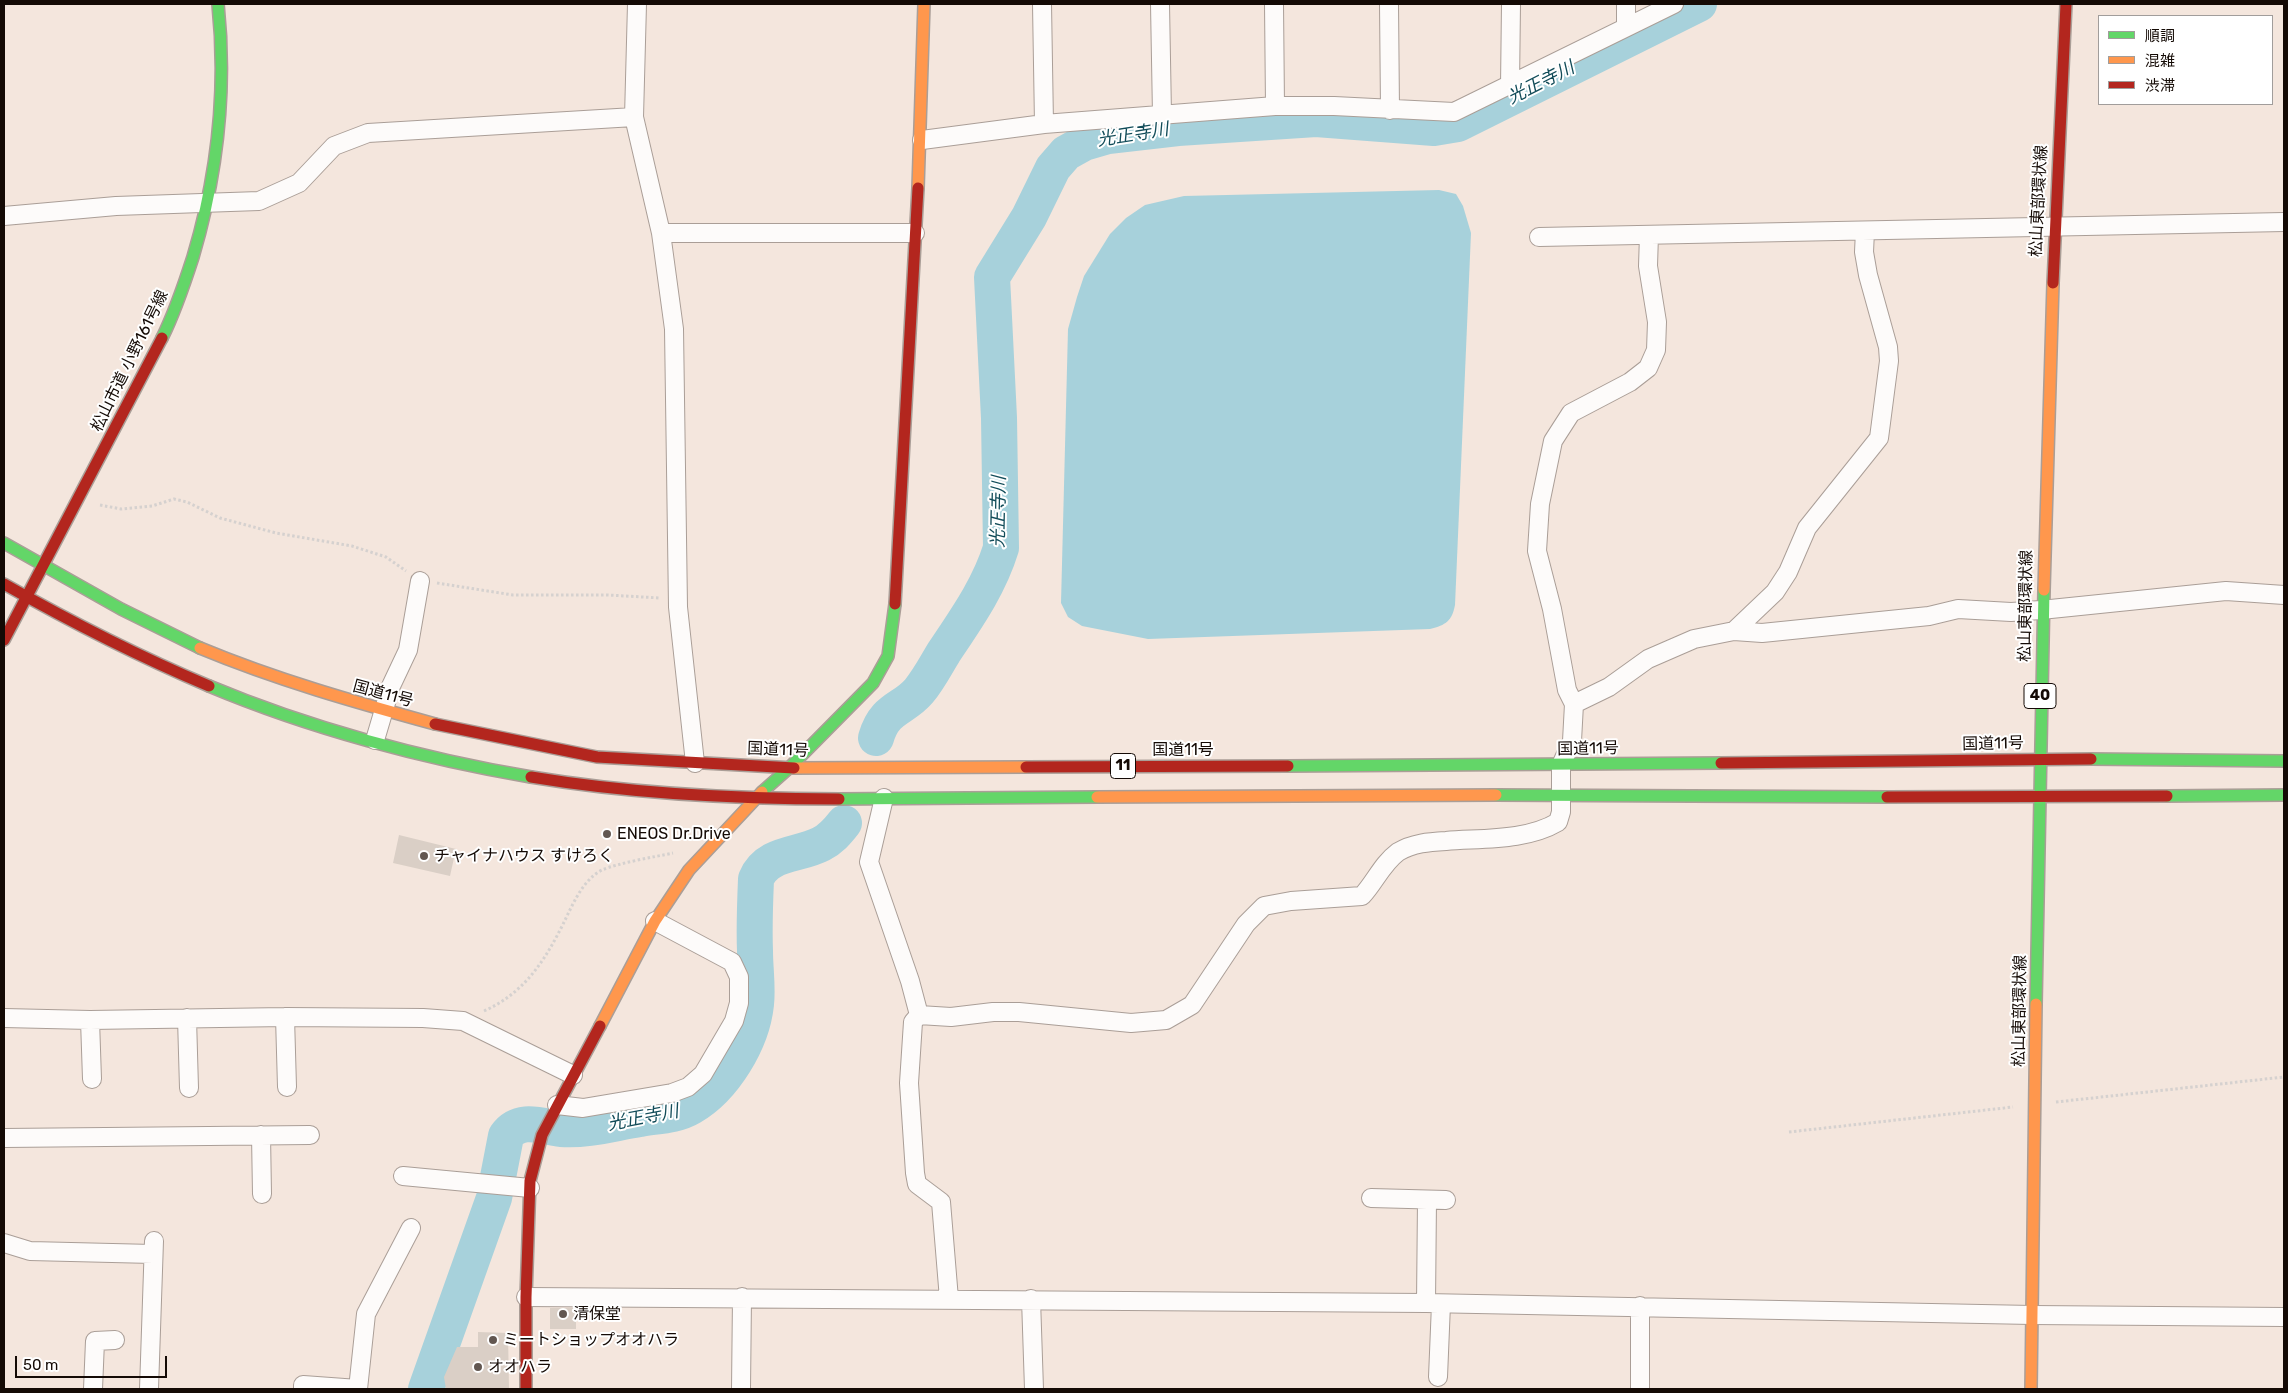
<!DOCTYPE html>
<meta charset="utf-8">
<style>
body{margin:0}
#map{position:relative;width:2288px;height:1393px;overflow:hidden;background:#f4e6dd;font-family:Rubik,"Noto Sans JP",sans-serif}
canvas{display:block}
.frame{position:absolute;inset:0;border:5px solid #140a05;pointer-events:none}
.legend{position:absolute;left:2098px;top:15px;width:175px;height:90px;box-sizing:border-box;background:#fff;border:1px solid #a19d9b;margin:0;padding:6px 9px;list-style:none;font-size:15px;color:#140a05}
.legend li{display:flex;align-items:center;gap:10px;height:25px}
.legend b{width:25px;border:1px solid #a19d9b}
.scale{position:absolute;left:15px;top:1356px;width:152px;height:22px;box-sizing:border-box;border:2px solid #140a05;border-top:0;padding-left:6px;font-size:15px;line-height:18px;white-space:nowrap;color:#140a05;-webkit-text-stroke:4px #fff;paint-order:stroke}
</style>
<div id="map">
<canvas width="2288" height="1393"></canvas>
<div class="frame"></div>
<ul class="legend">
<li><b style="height:6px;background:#63d668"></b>順調</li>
<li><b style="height:6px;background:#ff974d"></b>混雑</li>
<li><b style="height:6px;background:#b3261e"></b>渋滞</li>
</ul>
<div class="scale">50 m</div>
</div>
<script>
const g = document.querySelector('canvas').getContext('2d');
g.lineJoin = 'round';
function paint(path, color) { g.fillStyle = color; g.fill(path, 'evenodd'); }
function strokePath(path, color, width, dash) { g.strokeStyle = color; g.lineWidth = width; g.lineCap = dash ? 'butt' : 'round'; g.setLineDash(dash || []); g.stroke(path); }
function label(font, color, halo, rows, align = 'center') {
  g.font = font + ' Rubik,"Noto Sans JP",sans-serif'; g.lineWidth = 4; g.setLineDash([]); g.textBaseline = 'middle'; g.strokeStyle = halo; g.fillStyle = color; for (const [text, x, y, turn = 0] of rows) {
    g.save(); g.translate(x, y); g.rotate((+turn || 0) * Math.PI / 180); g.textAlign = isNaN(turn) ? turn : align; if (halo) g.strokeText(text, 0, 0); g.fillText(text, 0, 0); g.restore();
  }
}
const water = new Path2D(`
 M 1439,190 L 1456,194 L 1463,206 L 1471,233 L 1455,605 C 1452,621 1446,625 1430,629 L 1148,639 L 1082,626 L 1068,617 L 1061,603 L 1068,329 L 1077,297 L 1084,276 L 1110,234 L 1126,218 L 1145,205 L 1184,196 Z`);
const river = new Path2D(`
 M 876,738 C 885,707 903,710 919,691 C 929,679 936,665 944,652 C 966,619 989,587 1001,548 L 999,418 L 992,277 L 1029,217 L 1053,168 L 1066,153 L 1084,143 L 1108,136 L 1178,128 L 1316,119 L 1434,128 L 1458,124 L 1699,4
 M 426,1389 L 494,1198 L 506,1136 C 519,1117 541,1126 561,1129 C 588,1131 614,1123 640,1119 C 656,1116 676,1116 691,1107 C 724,1088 752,1042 756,1004 C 758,987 755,969 755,951 C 754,927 755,903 756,879 C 767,852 798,856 821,844 C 831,839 837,832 844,823`);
const building = new Path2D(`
 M 399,835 L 456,849 L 450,876 L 393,863 Z
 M 550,1308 L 576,1308 L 576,1329 L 550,1329 Z
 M 478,1332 L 508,1333 L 509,1389 L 446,1389 L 444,1377 L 457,1347 L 478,1347 Z`);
const path = new Path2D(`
 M 100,505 L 121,509 L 152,506 L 174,499 L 187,502 L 220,518 L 276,533 L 352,546 L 386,557 L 406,571
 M 437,583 L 513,595 L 608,595 L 660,598
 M 484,1011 C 520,995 541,967 559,932 C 570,912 580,881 602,870 C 618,863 654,857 673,853
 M 2056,1102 L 2284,1077
 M 1789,1132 L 2013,1107`);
const street = new Path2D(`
 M 637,4 L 634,117 L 661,233 L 674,329 L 678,607 L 695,763
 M 1042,4 L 1044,124
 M 1160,4 L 1162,115
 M 1274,4 L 1275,106
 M 1389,4 L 1390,110
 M 1626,4 L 1626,25
 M 1510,86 L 1511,4
 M 922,140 L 1044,124 L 1275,106 L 1334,106 L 1454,112 L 1674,4
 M 4,216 L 116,206 L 259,201 L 299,183 L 334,146 L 368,133 L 634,117
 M 661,233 L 915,233
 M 1539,237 L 2284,222
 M 1734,631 L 1775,592 L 1788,572 L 1807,528 L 1879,438 L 1889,361 L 1888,347 L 1868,275 L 1864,252 L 1865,231
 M 1574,704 L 1609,687 L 1648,659 L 1694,639 L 1734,631 L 1762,633 L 1929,616 L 1958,609 L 2011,612 L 2041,610 L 2226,591 L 2284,595
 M 375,740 L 391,686 L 408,650 L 420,581
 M 884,798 L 869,862 L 910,981 L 919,1015
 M 285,1017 L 287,1087
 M 4,1018 L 90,1020 L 285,1017 L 423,1018 L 463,1021 L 573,1075
 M 187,1018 L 189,1088
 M 90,1020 L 92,1079
 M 557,1105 L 583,1108 L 672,1093 L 688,1087 L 703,1074 L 734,1021 L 739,1003 L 739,977 L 732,962 L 655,921
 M 261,1135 L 262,1194
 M 4,1138 L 310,1135
 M 403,1176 L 530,1188
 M 1371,1198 L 1446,1200
 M 4,1243 L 30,1251 L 153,1254
 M 526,1297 L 1426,1303 L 2032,1315 L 2284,1317
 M 949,1299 L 941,1202 L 917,1184 L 915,1173 L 909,1083 L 913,1022 L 919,1015 L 951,1017 L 993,1012 L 1019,1012 L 1131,1023 L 1166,1020 L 1192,1005 L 1246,924 L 1264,906 L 1291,901 L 1362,896 C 1375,882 1382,864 1398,852 C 1413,843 1429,842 1446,841 C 1482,838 1526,841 1558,822 L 1561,812 L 1561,765 L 1572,741 L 1574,704 L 1567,690 L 1552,609 L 1537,551 L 1540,504 L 1553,441 L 1571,413 L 1630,382 L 1648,368 L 1656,350 L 1657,322 L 1648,266 L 1649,235
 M 1031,1299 L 1034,1389
 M 1426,1303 L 1427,1200
 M 1640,1306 L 1640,1389
 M 1438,1377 L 1441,1304
 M 93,1389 L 95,1341 L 115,1340
 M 149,1389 L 154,1241
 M 303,1389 L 303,1385 L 358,1389 L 366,1314 L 411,1228
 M 741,1389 L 742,1297`);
const fast = new Path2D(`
 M 162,338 C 175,312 184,285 193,257 C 218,173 227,90 218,4
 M 4,543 L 121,609 L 200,648
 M 209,686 C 309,728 424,759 531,777
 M 2091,759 L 2284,761
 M 1288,766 L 1721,763
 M 762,792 L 789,768 L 873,683 L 888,656 L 895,604
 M 1496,795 L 1887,797
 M 2167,796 L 2284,795
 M 839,799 L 1097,797
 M 2036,1004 L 2044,590`);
const slow = new Path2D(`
 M 918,188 L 924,4
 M 2044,590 L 2053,283
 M 200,648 C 277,680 355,702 435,724
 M 794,768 L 1026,767
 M 1097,797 L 1496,795
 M 600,1026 L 655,921 L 689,870 L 762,792
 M 2031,1389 L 2036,1004`);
const jam = new Path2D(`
 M 2053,283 L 2066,4
 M 4,584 C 71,622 138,656 209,686
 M 895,604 L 918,188
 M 4,640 L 162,338
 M 435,724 L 597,757 L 794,768
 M 1721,763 L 2091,759
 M 1026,767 L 1288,766
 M 531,777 C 633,794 735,799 839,799
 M 1887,797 L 2167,796
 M 526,1389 L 526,1297 L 530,1181 L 542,1135 L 600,1026`);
const markers = [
 [607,834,5,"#625751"],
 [424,856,5,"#625751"],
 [563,1314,5,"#625751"],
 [493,1340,5,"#625751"],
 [478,1367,5,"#625751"]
];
const shields = [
 [2040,696,32],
 [1123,766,25]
];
const shieldNames = [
 ["40",2040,696],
 ["11",1123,766]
];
const streetNames = [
 ["松山東部環状線",2039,201,-87],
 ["松山市道 小野161号線",130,361,-64],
 ["松山東部環状線",2026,606,-89],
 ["国道11号",383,694,15],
 ["国道11号",1993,744,-1],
 ["国道11号",1588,749,-1],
 ["国道11号",778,750,2],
 ["国道11号",1183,750],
 ["松山東部環状線",2020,1011,-89]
];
const poiNames = [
 ["ENEOS Dr.Drive",617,834],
 ["チャイナハウス すけろく",434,856],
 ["清保堂",573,1314],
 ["ミートショップオオハラ",503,1340],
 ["オオハラ",488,1367]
];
const waterNames = [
 ["光正寺川",1541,83,-27],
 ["光正寺川",1133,135,-9],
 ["光正寺川",999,512,-89],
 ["光正寺川",643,1118,-11]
];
paint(water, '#a7d1db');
strokePath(river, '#a7d1db', 36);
paint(building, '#dacfc6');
strokePath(street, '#aa9e97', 20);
strokePath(fast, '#aa9e97', 14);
strokePath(slow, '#aa9e97', 14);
strokePath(jam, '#aa9e97', 14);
strokePath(path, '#d5d1cf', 3, [2.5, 2.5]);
strokePath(street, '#fdfbfa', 18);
strokePath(fast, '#63d668', 11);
strokePath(slow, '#ff974d', 11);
strokePath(jam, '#b3261e', 11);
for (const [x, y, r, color] of markers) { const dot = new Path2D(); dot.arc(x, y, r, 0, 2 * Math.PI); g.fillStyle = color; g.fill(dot); strokePath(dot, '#fff', 2); }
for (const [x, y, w] of shields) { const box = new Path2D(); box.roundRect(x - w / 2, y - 12.5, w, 25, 4); g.fillStyle = '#fff'; g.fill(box); strokePath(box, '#140a05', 1); }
label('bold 15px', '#140a05', null, shieldNames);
label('16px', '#140a05', '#fff', streetNames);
label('16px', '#140a05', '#fff', poiNames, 'left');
label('italic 18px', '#124c59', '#fff', waterNames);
</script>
